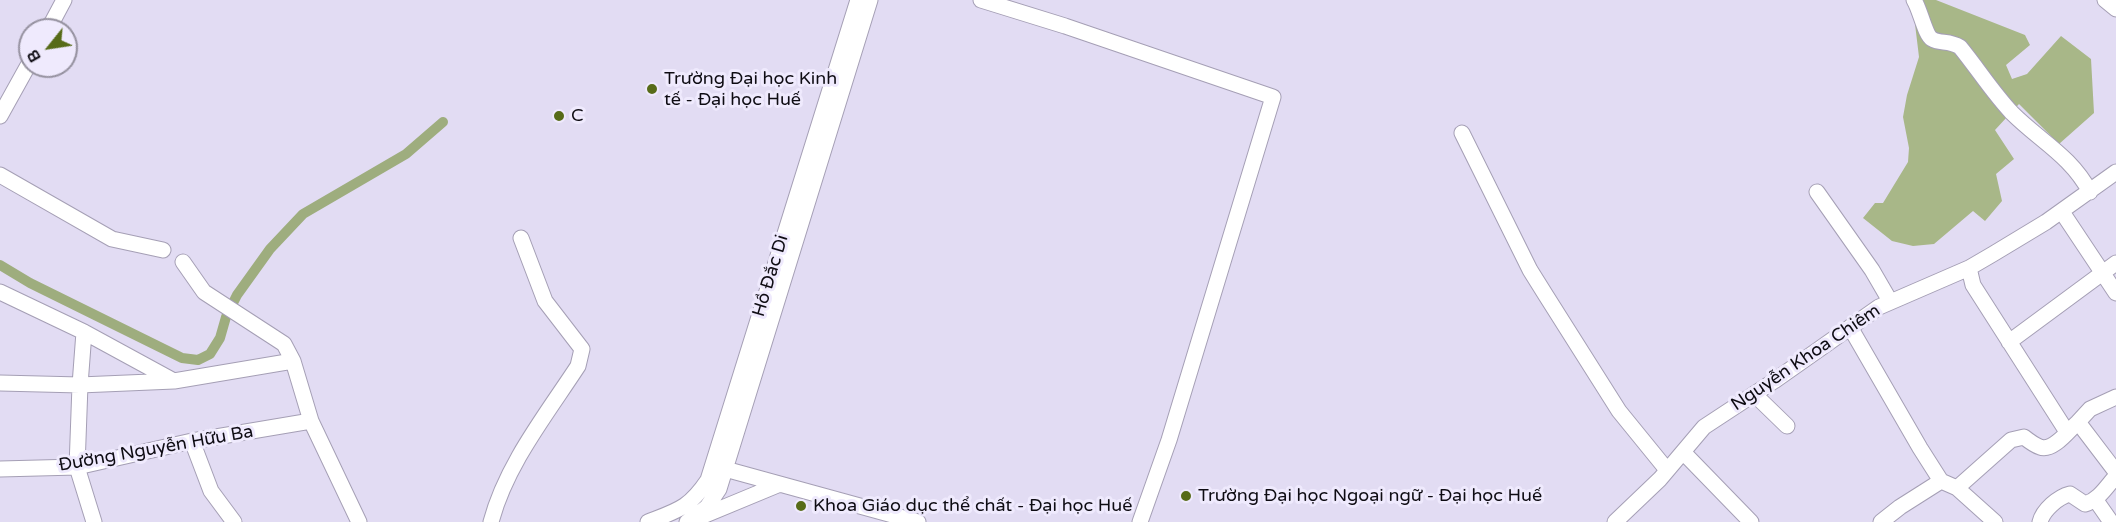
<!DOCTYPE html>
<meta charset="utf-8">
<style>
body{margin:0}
#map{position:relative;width:2116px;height:522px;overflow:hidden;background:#e2dcf3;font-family:"Varela Round",sans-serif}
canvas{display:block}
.north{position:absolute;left:18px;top:18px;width:60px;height:60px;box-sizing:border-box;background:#efeafd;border:2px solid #95919f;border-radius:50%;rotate:240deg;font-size:16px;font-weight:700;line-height:24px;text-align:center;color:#0e0c13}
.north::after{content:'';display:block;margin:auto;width:21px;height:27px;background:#576b18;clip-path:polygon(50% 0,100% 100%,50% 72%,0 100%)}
</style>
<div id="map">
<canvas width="2116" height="522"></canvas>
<div class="north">B</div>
</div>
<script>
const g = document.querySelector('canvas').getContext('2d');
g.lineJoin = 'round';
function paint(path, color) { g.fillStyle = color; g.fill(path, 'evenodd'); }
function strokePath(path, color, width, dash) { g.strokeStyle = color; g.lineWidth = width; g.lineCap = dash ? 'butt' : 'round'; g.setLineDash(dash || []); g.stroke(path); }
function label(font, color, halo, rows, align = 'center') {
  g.font = font + ' "Varela Round",sans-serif'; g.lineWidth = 6; g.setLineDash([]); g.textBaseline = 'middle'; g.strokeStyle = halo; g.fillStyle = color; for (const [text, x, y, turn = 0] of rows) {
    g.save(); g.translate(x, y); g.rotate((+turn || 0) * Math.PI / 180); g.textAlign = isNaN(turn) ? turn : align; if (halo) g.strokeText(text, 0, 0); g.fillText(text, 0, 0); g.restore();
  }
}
const forest = new Path2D(`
 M 1921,0 L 1936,0 L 2025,35 L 2030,45 L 2006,65 L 2012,79 L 2027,74 L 2061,36 L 2091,59 L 2094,113 L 2059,144 L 2019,104 L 1995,130 L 2014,159 L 1996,174 L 2002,201 L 1985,221 L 1973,211 L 1934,244 L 1913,246 L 1892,241 L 1863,218 L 1875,203 L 1883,203 L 1908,162 L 1909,148 L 1903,117 L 1907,95 L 1919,57 L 1915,24 Z`);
const canal = new Path2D(`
 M 0,265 L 30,283 L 182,358 L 198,360 L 210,354 L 220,338 L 226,317 L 237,295 L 270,249 L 303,214 L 406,154 L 443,122`);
const minor = new Path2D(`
 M 981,0 L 1065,26 L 1273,97 L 1169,440 L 1140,522
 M 1914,0 C 1920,9 1925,35 1932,39 C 1940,44 1949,40 1960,47 C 1978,69 1993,93 2012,113 C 2040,141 2071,156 2090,192
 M 2105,0 L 2116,9
 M 48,30 L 64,0
 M 0,116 L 30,62
 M 1462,133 L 1530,270 L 1545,294 L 1619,411 L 1667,470
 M 0,175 L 112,239 L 163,250
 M 1817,192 L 1872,270 L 1890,301
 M 2062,212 L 2116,293
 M 183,262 L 204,292 L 284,344 L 293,361 L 311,421 L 359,522
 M 1969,268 L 1973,285 L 2067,432
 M 0,292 L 84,332 L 174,381
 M 1850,327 L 1920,448 L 1941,481 L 1957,488 L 1995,522
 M 84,332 L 80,385 L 77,467 L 94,522
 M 2009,342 L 2116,263
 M 0,383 L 80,385 L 174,381 L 293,361
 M 1754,394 L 1787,426
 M 2078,422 L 2090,409 L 2116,397
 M 192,441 L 211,491 L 234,522
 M 1683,452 L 1751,522
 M 0,469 L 77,467 L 192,441 L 311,421
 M 725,469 L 918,522
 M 1957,488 L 2011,440 L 2024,437 C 2029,441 2034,445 2040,447 C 2053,452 2069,430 2078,422 L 2116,472
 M 2095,499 L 2111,522
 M 698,518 L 780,484
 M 491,522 C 506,465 546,415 578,366 L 582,349 L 545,301 L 521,238
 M 648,522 C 679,510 689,508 708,480 L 858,0
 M 687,522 L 707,507 L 719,489 L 870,0
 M 1615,522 L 1660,479 L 1704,427 L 1774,381 L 1879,307 L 1969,268 L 1993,254 L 2046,222 L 2116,172
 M 1881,522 L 1900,507 L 1941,481
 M 2040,522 C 2043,510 2058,497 2070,494 L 2085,504 C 2099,500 2107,486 2116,476`);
const markers = [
 [652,89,6,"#576b18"],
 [559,116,6,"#576b18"],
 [1186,496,6,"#576b18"],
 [801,506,6,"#576b18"]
];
const poiNames = [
 ["Trường Đại học Kinh",664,79],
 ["tế - Đại học Huế",664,100],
 ["C",571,116],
 ["Trường Đại học Ngoại ngữ - Đại học Huế",1198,496],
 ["Khoa Giáo dục thể chất - Đại học Huế",813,506]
];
const streetNames = [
 ["Hồ Đắc Di",771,276,-73],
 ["Nguyễn Khoa Chiêm",1806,358,-34],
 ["Đường Nguyễn Hữu Ba",156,449,-10]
];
paint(forest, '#a8b788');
strokePath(canal, '#9ead7e', 10);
strokePath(minor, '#a59fb5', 17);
strokePath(minor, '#fff', 15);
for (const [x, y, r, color] of markers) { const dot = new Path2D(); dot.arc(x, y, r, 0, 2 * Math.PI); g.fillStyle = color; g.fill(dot); strokePath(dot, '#efeafd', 2); }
label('18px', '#0e0c13', '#efeafd', poiNames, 'left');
label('18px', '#0e0c13', '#efeafd', streetNames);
</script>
